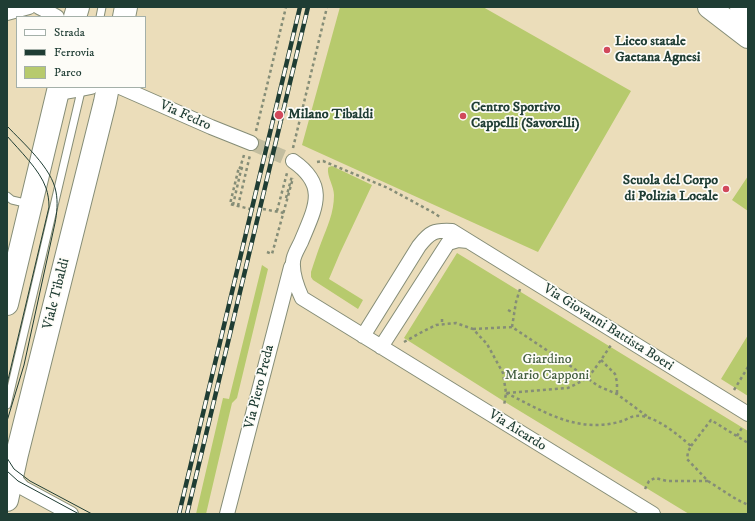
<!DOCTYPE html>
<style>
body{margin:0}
#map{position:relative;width:755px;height:521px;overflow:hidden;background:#ebddba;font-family:"IM FELL DW Pica",serif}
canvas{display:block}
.frame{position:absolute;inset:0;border:8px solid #1f3d34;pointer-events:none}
.legend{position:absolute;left:16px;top:16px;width:130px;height:72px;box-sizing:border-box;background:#fdfcf7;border:1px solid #a4b0a9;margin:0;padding:5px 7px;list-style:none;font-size:12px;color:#1f3d34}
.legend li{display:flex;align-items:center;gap:8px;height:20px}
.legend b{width:20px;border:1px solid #a4b0a9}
</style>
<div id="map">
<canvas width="755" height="521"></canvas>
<div class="frame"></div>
<ul class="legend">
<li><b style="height:5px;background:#fff"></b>Strada</li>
<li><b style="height:5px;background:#1f3d34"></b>Ferrovia</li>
<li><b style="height:11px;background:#b7ca6d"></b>Parco</li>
</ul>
</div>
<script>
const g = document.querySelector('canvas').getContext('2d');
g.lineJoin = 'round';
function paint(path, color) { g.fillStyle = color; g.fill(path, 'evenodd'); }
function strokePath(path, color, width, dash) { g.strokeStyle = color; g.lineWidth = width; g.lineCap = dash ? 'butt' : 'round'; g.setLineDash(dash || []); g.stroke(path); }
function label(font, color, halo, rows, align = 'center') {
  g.font = font + ' "IM FELL DW Pica",serif'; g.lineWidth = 3.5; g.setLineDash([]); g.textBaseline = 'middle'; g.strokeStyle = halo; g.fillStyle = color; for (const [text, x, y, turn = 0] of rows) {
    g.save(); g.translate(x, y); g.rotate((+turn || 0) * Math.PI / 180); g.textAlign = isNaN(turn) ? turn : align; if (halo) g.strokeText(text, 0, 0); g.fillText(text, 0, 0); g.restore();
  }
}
const green = new Path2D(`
 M 340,7 L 483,7 L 631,91 L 538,252 L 302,145 Z
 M 332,166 L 372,185 L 340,253 L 329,279 L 363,300 L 358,309 L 313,280 L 311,277 L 311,272 C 314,263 317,253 321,243 C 327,227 334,213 334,195 C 334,186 327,177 328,168 L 329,167 Z
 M 748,176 L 748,211 L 732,200 Z
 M 457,253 L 748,431 L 748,514 L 689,514 L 505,402 L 404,338 Z
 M 262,265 L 268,269 L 237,398 L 232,403 L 206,514 L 196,514 L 223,398 L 229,399 Z
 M 748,335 L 748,396 L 721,379 Z`);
const minorTunnel = new Path2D(`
 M 251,143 L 293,161`);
const path = new Path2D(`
 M 256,131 L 286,7
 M 293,148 L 327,7
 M 244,155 L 240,168 L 239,167 L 230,204 L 250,209
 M 317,162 L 323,161 L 388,188 L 434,213 L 440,217
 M 286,198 L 292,176
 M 233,205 L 241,170 L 242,168 L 241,168
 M 238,206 L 250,155
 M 263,209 L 284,213
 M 277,211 L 287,173
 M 267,252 L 272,254 L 293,178
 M 508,310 L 514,313
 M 442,319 L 442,324
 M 512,327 L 516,302 L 520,289
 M 473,329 L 512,327 L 572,367 L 598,386 L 617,394 L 648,417
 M 404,342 L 420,333 L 436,325 L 456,323 L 473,329 L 487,344 L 503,373 L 506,393 L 504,406
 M 601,360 L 615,374 L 617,382 L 617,394
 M 734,390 L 748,367
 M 506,393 C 531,405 555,420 582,424 C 595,426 610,425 622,421 C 626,420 631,416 636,416 C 654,414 678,435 691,446 L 688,452 L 687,459 L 708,481 L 736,499 L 748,505
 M 507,393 L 568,388 L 588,378 L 601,360 L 611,345
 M 737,436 L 743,426
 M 691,446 L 711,420 L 748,443
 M 645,489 L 649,481 L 655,478 L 667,481 L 708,481`);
const service = new Path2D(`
 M 100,17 L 102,7
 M 7,196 L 12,200 L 29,204
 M 7,405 L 82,87`);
const minor = new Path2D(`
 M 39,7 L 43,9 L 57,17
 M 7,13 L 29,7
 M 120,87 L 211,127 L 251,143
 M 58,93 L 81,89 L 91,87
 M 293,161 C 329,186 315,208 301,242 C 298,248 293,256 293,262 C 292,275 297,287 302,298 L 653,514
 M 363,336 L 419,246 C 430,232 434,230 452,231 L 748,414
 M 381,347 L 448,243 L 458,240 L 468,241
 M 8,474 L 12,476 L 23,488 L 71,514
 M 227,514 L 291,267`);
const primary = new Path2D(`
 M 709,7 L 748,37
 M 741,7 L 748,13
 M 75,17 L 78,7
 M 124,17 L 126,7
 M 7,304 L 59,87
 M 7,500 L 17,454 L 105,102 L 108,87`);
const tram = new Path2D(`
 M 7,126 C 23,143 52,168 56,192 C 58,202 57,213 55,223 L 24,365 L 7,421
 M 7,136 C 19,150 40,170 46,188 C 48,194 49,200 49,207 L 7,384
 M 7,458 L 14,469 L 30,481 L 92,514
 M 7,471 L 18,481 L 79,514`);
const rail = new Path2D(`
 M 179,514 L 300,7
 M 187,514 L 308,7`);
const markers = [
 [607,50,4,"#d1495b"],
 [279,115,5,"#d1495b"],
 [463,116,4,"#d1495b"],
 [726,189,4,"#d1495b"]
];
const poiNames = [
 ["Liceo statale",615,42],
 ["Gaetana Agnesi",615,58],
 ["Centro Sportivo",471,108],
 ["Cappelli (Savorelli)",471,124],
 ["Milano Tibaldi",288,115],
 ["Scuola del Corpo",718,181,"right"],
 ["di Polizia Locale",718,197,"right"]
];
const streetNames = [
 ["Via Fedro",185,116,24],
 ["Viale Tibaldi",57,294,-76],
 ["Via Giovanni Battista Boeri",608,328,32],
 ["Via Piero Preda",260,387,-76],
 ["Via Aicardo",517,431,32]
];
const parkNames = [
 ["Giardino",547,360],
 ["Mario Capponi",547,376]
];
paint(green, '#b7ca6d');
strokePath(minorTunnel, '#c2bd9f', 14, [14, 7]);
strokePath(service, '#858d77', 9);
strokePath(minor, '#858d77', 16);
strokePath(primary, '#858d77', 24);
strokePath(path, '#858d77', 2.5, [3, 3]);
strokePath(service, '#fff', 7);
strokePath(minor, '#fff', 14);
strokePath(primary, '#fff', 22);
strokePath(tram, '#1f3d34', 1);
strokePath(rail, '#1f3d34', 4.5);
strokePath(rail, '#fdfcf7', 3, [9]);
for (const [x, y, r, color] of markers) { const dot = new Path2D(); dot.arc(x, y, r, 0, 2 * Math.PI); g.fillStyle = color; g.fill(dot); strokePath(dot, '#fdfcf7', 1.5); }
label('bold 14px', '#1f3d34', '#fdfcf7', poiNames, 'left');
label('14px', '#1f3d34', '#fdfcf7', streetNames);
label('14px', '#456042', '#fdfcf7', parkNames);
</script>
